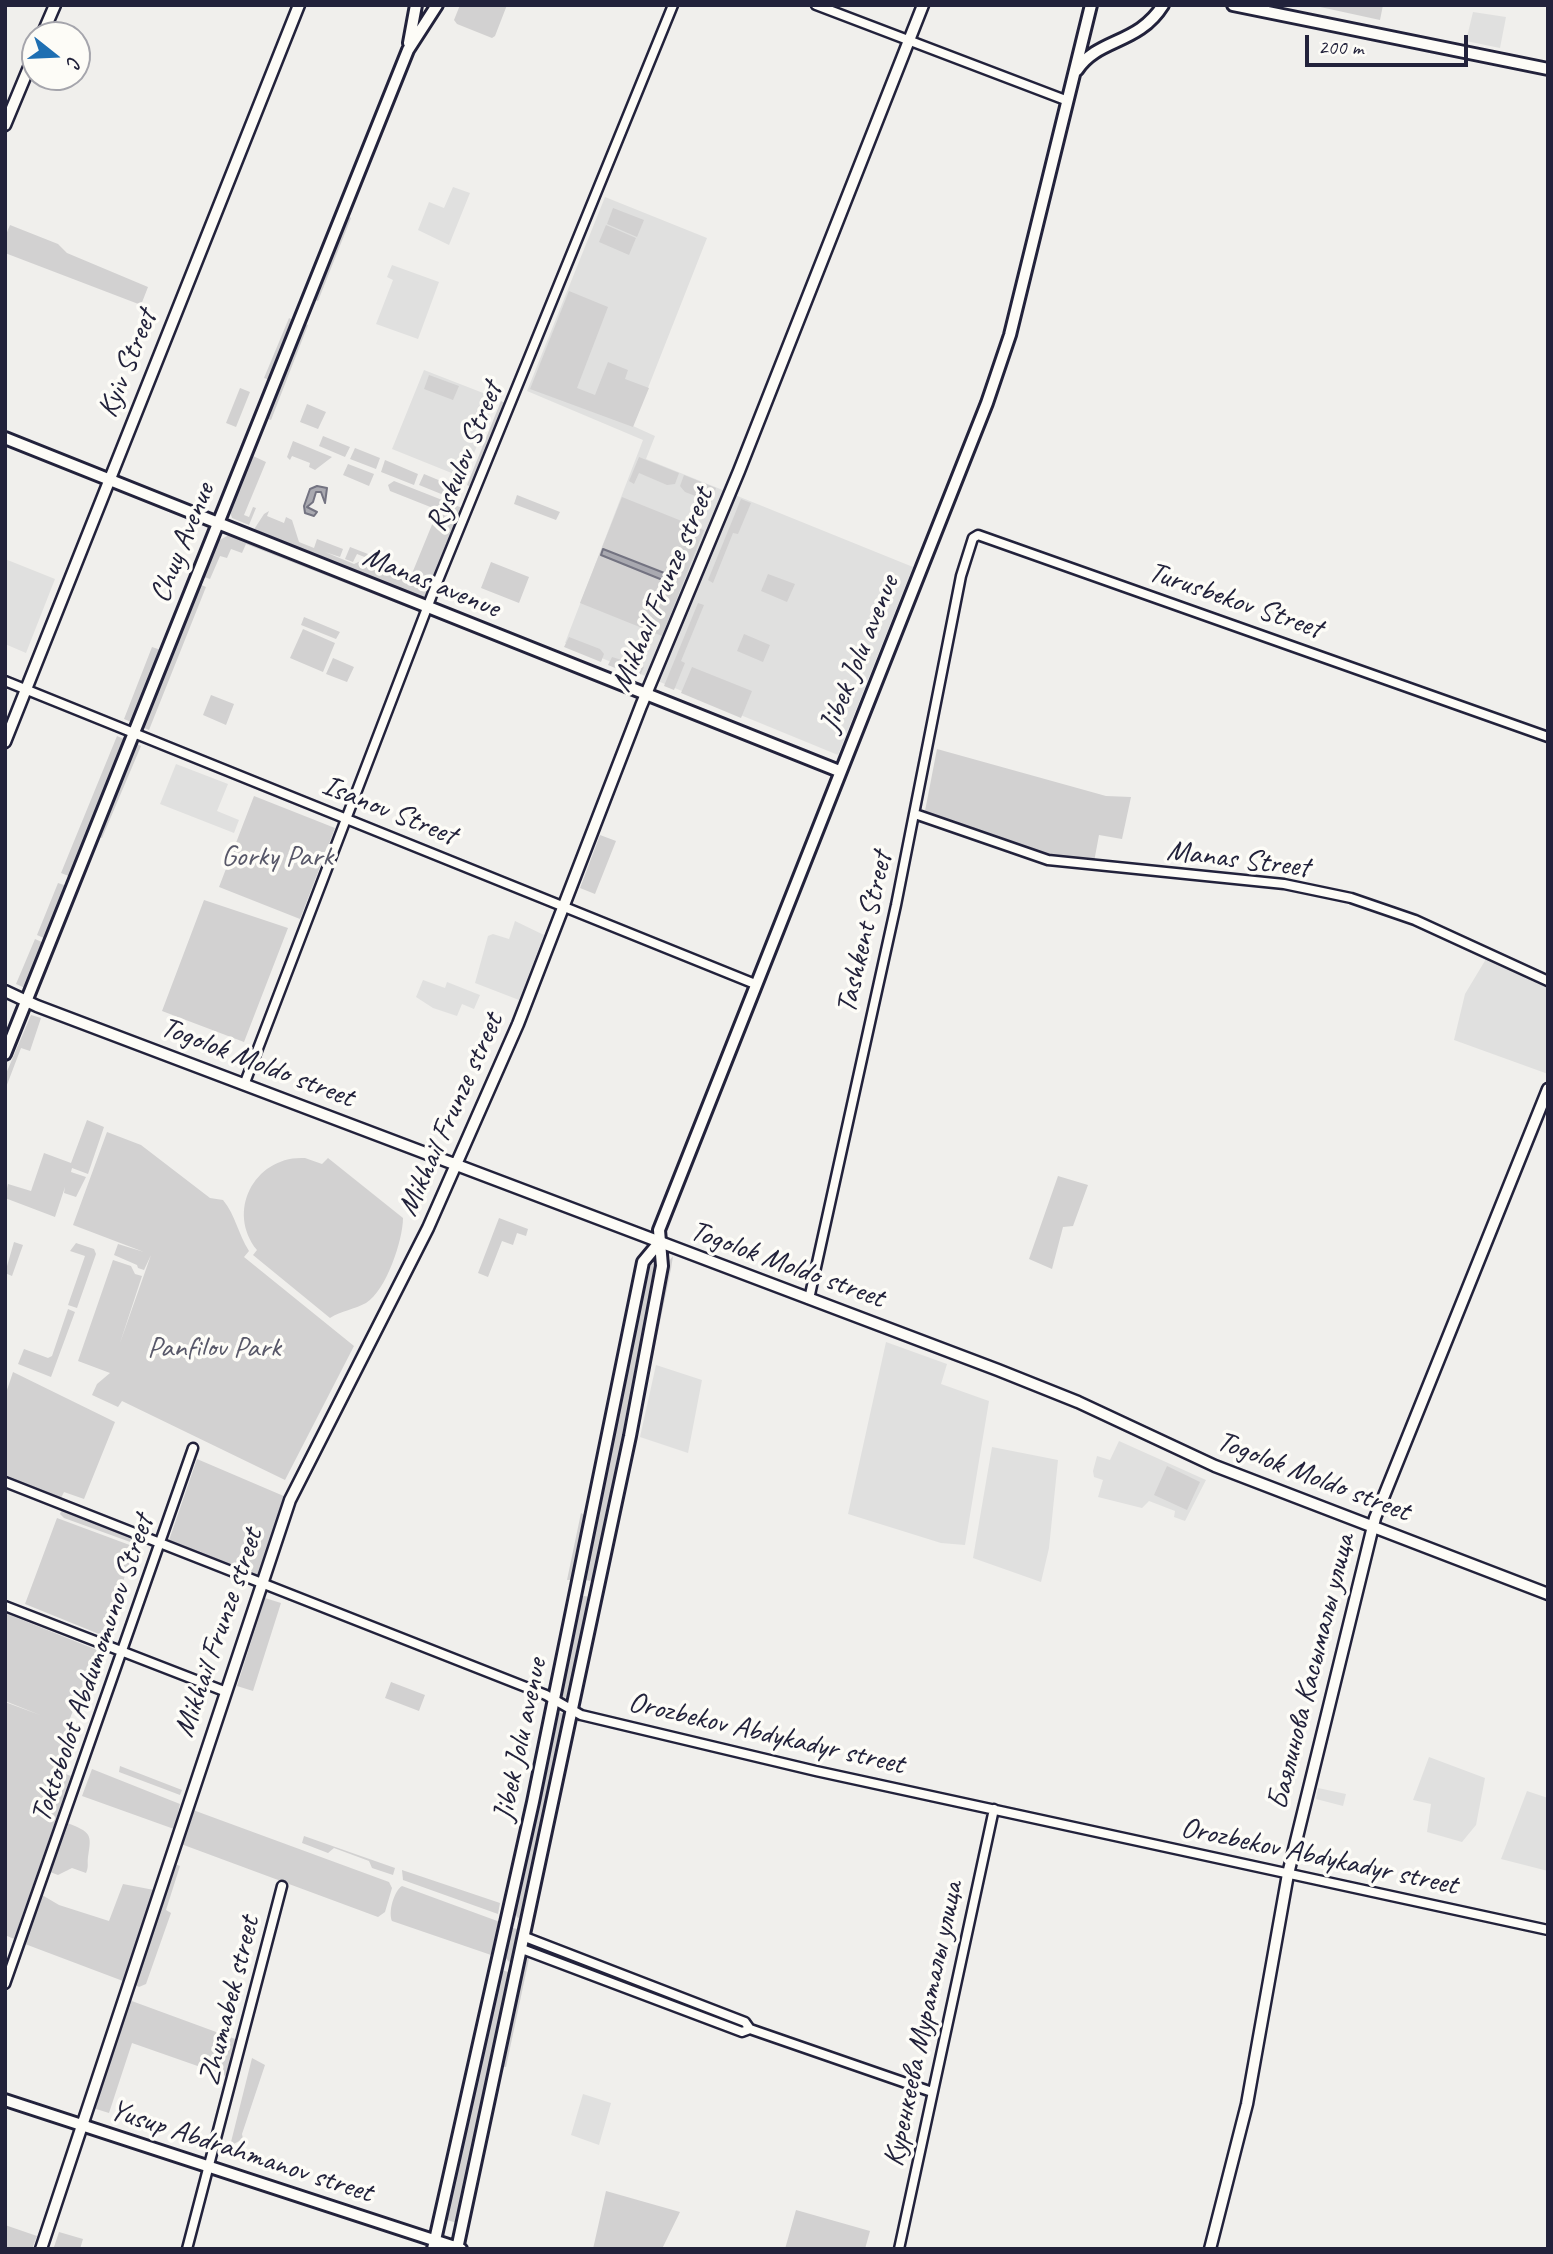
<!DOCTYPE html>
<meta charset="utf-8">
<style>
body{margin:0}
#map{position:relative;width:1553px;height:2254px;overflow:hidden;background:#f0efec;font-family:Caveat,sans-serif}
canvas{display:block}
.frame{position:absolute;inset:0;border:7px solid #22223b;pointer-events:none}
.north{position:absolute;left:21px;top:21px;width:70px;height:70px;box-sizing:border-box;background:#fdfcf7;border:2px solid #a5a5ac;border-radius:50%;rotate:108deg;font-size:19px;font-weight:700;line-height:28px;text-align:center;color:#22223b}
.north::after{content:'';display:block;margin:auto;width:24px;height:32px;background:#1f6fb2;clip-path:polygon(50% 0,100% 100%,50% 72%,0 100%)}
.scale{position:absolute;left:1305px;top:35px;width:163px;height:32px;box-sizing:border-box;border:4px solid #22223b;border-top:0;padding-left:9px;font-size:21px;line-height:24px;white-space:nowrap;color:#22223b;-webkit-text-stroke:5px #fdfcf7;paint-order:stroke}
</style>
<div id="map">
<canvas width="1553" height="2254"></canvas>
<div class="frame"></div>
<div class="north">С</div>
<div class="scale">200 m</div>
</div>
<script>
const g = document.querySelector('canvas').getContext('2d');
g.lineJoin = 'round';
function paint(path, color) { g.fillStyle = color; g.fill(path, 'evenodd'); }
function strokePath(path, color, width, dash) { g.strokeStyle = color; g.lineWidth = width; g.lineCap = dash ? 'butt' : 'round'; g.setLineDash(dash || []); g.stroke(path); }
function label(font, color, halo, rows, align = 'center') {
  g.font = font + ' Caveat,sans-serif'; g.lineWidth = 7; g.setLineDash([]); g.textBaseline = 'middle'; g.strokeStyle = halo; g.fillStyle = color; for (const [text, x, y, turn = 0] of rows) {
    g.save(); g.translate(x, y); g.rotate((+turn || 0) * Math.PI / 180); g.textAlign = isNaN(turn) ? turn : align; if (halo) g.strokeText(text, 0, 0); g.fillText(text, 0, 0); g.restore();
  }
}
const built = new Path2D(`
 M 1473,12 L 1506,17 L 1500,48 L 1466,41 Z
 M 453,187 L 470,193 L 449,245 L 418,230 L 429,202 L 444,208 Z
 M 605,197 L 707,238 L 633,426 L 655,436 L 646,459 L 913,567 L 838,755 L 565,643 L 643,440 L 527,391 Z
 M 392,265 L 439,282 L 418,339 L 376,324 L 393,280 L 387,277 Z
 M 424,370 L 496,398 L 464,478 L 392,449 Z
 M 5,559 L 55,579 L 26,653 L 5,644 Z
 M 176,764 L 228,784 L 217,811 L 239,820 L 234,833 L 160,804 Z
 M 515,921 L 544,935 L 519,1000 L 475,983 L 488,936 L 493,934 L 509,939 Z
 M 1486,959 L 1548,986 L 1548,1074 L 1454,1040 L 1465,994 Z
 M 423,980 L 445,988 L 447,982 L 480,995 L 474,1009 L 462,1004 L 457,1016 L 433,1008 L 416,997 Z
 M 886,1342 L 947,1364 L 941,1384 L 989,1401 L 965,1545 L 941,1543 L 848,1514 Z
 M 656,1365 L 702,1380 L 688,1453 L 640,1437 Z
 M 1119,1441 L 1206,1480 L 1185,1521 L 1174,1517 L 1175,1511 L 1149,1501 L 1142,1508 L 1098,1497 L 1103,1480 L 1094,1477 L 1093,1471 L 1097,1456 L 1110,1460 Z
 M 992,1447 L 1058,1460 L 1049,1548 L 1041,1582 L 973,1558 Z
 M 1429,1757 L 1485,1778 L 1476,1825 L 1462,1842 L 1427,1832 L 1431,1804 L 1413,1800 Z
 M 1318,1788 L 1346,1794 L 1343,1806 L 1316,1799 Z
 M 1527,1791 L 1548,1798 L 1548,1871 L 1501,1859 Z
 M 583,2094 L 611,2103 L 599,2145 L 571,2135 Z`);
const green = new Path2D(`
 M 460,5 L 507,5 L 495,36 L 492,38 L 457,24 L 454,20 Z
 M 1311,5 L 1383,5 L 1380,20 Z
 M 613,208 L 644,220 L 637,237 L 607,224 Z
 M 348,216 L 351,218 L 318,301 L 314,300 Z
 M 10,225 L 58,244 L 67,253 L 148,287 L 141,305 L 5,253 L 5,237 Z
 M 606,225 L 636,238 L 629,255 L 599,242 Z
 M 569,291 L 608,307 L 577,388 L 595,395 L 608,362 L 628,370 L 625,379 L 649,388 L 633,427 L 530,389 Z
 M 289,318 L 294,321 L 270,380 L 264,378 Z
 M 303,323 L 308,325 L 271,420 L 266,418 Z
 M 429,375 L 459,386 L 453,400 L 424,389 Z
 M 240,388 L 250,392 L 236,427 L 226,423 Z
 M 501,401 L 507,404 L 473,488 L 467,485 Z
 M 307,404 L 326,412 L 318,429 L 300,422 Z
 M 323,436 L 350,447 L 345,457 L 319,446 Z
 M 293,441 L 332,457 L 315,470 L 309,467 L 310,463 L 292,456 L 290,460 L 287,457 Z
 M 355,448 L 380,458 L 376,469 L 350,459 Z
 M 253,456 L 266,462 L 244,515 L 249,517 L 253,507 L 256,508 L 249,525 L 232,518 L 230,512 Z
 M 639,457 L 679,473 L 675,484 L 667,485 L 639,473 L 634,484 L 629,481 Z
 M 385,460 L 418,474 L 414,485 L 381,472 Z
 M 348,464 L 374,474 L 369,486 L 343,475 Z
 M 424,474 L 460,489 L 456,500 L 419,485 Z
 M 684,475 L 716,488 L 711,502 L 685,492 L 680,486 Z
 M 394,481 L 465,509 L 427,600 L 253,531 L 264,514 L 269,511 L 267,516 L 284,523 L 286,517 L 292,520 L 299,542 L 314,548 L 317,539 L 343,549 L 340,557 L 325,552 L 354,564 L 367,558 L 357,554 L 353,562 L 345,559 L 350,547 L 386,561 L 383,565 L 411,576 L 438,510 L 390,491 L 388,485 Z
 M 517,495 L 560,512 L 556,520 L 514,504 Z
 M 622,497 L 704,530 L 662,636 L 580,603 Z
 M 741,499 L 751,503 L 738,534 L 733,533 L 713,583 L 708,580 Z
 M 229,535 L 247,540 L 410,604 L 409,608 L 246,544 L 242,553 L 231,549 L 227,558 L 220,556 L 210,579 L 201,576 L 214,543 Z
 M 491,562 L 529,577 L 519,603 L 481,588 Z
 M 768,574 L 795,584 L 787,602 L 761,591 Z
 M 199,584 L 206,587 L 149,730 L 142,727 Z
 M 698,603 L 704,605 L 681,661 L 685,663 L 674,690 L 664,686 Z
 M 304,617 L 340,632 L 336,639 L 301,625 Z
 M 303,629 L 335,643 L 323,672 L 290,658 Z
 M 744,634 L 770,645 L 763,662 L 737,651 Z
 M 569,637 L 600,649 L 604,654 L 601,662 L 564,647 Z
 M 152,647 L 161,650 L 131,722 L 124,719 Z
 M 612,657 L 644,667 L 639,678 L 608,665 Z
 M 333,658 L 354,667 L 347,682 L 326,674 Z
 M 692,667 L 752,691 L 741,718 L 681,693 Z
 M 211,695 L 234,704 L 226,725 L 203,715 Z
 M 117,736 L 126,740 L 71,877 L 61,873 Z
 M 134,743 L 141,746 L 102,838 L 96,836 Z
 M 937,749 L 1106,796 L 1131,797 L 1122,839 L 1099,835 L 1094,862 L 1044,855 L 925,811 Z
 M 254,796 L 335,828 L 300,919 L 219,887 Z
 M 600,835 L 616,841 L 595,894 L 580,888 Z
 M 58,883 L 67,886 L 46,939 L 37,935 Z
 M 204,900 L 288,928 L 244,1042 L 162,1011 Z
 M 35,939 L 44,943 L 25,988 L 16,984 Z
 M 31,1015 L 41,1018 L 30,1051 L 21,1048 L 5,1090 L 5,1076 Z
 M 87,1120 L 104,1127 L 88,1174 L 72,1168 L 71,1172 L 86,1177 L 76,1197 L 64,1193 L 65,1187 L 55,1217 L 5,1198 L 8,1184 L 31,1191 L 44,1153 L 71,1163 Z
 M 107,1132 L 141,1145 L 210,1198 L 223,1200 C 236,1216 238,1234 249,1251 L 244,1257 L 354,1346 L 285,1480 L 122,1401 L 118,1407 L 92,1395 L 97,1384 L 110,1373 L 78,1361 L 113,1260 L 131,1266 L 135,1274 L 142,1276 L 120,1343 L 151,1255 L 144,1270 L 138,1268 L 137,1265 L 114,1255 L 118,1244 L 144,1252 L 73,1225 Z
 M 305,1158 L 322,1164 L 328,1158 L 403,1218 C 403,1240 386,1291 366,1303 C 355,1309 341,1311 330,1318 L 253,1255 L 257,1250 C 225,1210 256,1155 305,1158 Z
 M 1058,1176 L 1088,1185 L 1073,1226 L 1063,1227 L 1052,1269 L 1029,1259 Z
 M 499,1218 L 528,1229 L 526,1236 L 517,1233 L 513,1245 L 502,1241 L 488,1277 L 478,1273 Z
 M 14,1242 L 23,1245 L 12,1276 L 5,1273 Z
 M 76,1243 L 94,1249 L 96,1254 L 77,1308 L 68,1305 L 85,1256 L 70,1251 Z
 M 673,1256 L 671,1269 L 653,1356 L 649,1355 L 669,1261 Z
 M 649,1263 L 660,1266 L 594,1582 L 582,1579 Z
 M 68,1309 L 75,1312 L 51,1377 L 18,1364 L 24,1349 L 48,1358 L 52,1356 Z
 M 13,1372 L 115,1422 L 84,1499 L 64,1492 L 60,1500 L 5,1478 L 5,1396 Z
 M 197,1459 L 286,1497 L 259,1576 L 169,1540 Z
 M 1167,1466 L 1200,1482 L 1187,1510 L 1154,1495 Z
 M 62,1509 L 133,1537 L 133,1543 L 64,1518 L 60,1514 Z
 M 581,1513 L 586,1516 L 573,1580 L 567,1580 Z
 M 57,1518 L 135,1547 L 104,1636 L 25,1604 Z
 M 578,1595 L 590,1597 L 571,1695 L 564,1698 L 560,1692 Z
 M 265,1598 L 281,1603 L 253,1691 L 237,1686 Z
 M 5,1613 L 97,1650 L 67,1726 L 75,1739 L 63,1773 L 71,1776 L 14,1939 L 5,1935 L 5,1702 L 40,1715 L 5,1701 Z
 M 391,1682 L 425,1695 L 419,1711 L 385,1698 Z
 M 557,1712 L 568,1715 L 523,1917 L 518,1918 L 514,1912 Z
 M 120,1766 L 182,1790 L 180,1795 L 119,1772 Z
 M 92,1769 L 180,1804 L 174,1829 L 82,1796 Z
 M 193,1810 L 389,1882 L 392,1888 L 385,1912 L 378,1917 L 181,1844 Z
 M 67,1823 C 91,1832 92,1834 88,1857 C 87,1864 89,1866 86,1873 L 72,1868 L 58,1875 L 50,1872 Z
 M 304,1836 L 395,1868 L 393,1875 L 372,1868 L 369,1861 L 334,1848 L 328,1853 L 302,1843 Z
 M 172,1863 L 180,1866 L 166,1910 L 171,1913 L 146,1984 L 139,1987 L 132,1983 Z
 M 402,1870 L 500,1903 L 498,1914 L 403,1880 Z
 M 123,1884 L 154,1890 L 123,1981 L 25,1944 L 42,1895 L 59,1905 L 109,1921 Z
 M 402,1886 L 500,1922 L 494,1956 L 392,1921 C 388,1912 394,1891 402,1886 Z
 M 513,1928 L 521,1930 L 516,1959 L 509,1962 L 504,1956 Z
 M 530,1954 L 506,2067 L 501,2067 L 523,1960 Z
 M 502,1970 L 514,1974 L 457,2223 L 447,2220 Z
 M 129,2000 L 238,2040 L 229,2077 L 132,2043 L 109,2113 L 93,2108 Z
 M 252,2058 L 265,2065 L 242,2134 L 243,2139 L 230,2146 Z
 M 606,2191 L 680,2212 L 662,2249 L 593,2249 Z
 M 796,2210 L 870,2231 L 865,2249 L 785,2249 Z
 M 5,2225 L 37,2236 L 32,2249 L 5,2249 Z
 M 59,2232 L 83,2239 L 80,2249 L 54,2247 Z`);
const water = new Path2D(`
 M 317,486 L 327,488 L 325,503 L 321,492 L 316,492 L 313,502 L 307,507 L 317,512 L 314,516 L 305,513 L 304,506 L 310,489 Z
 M 603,549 L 672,576 L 670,583 L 601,555 Z`);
const tertiary = new Path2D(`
 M 816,5 L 1068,101
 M 5,681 L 755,984
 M 915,814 L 1048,860 L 1284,884 L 1351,898 L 1415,920 L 1548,981
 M 244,1085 L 432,595 L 673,5
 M 809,1299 L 896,905 L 961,576 L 973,538 L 978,535 L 1548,737
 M 5,1482 L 546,1695 L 581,1715 L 816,1771 L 1548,1930
 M 5,1606 L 224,1691
 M 525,1937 L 745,2022 L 750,2029
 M 522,1949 L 742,2032 L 750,2029 L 932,2092
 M 5,1984 L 193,1448
 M 187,2249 L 282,1886
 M 899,2249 L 994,1809`);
const secondary = new Path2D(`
 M 42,35 L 55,5
 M 5,125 L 35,53
 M 5,742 L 299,5
 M 5,991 L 37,1006 L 998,1370 L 1078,1402 L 1215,1466 L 1548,1594
 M 41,2249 L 290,1500 L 428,1228 L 518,1024 L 641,706 L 739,471 L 923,5
 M 1210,2249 L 1247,2104 L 1288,1874 L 1375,1518 L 1548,1089`);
const primary = new Path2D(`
 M 1233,5 L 1548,69
 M 409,43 L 416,5
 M 1077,70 C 1098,38 1138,45 1163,5
 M 5,438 L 839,771
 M 5,1054 L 408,50 L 437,5
 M 5,2100 L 461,2249
 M 433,2249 L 533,1802 L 643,1262 L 658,1244
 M 457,2249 L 630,1436 L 662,1266 L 659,1230 L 987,403 L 1010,335 L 1091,5`);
const streetNames = [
 ["Kyiv Street",128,364,-68],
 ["Ryskulov Street",465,457,-68],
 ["Chuy Avenue",183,543,-68],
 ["Manas avenue",431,583,22],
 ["Mikhail Frunze street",663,590,-67],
 ["Turusbekov Street",1235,601,19],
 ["Jibek Jolu avenue",860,654,-68],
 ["Isanov Street",389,811,22],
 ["Manas Street",1238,860,7],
 ["Tashkent Street",865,933,-77],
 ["Togolok Moldo street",257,1063,21],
 ["Mikhail Frunze street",451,1115,-66],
 ["Togolok Moldo street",787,1265,20],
 ["Togolok Moldo street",1313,1477,21],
 ["Mikhail Frunze street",219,1633,-71],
 ["Toktobolot Abdumomunov Street",93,1669,-71],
 ["Баялинова Касымалы улица",1312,1672,-76],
 ["Orozbekov Abdykadyr street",766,1734,13],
 ["Jibek Jolu avenue",521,1740,-78],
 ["Orozbekov Abdykadyr street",1319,1857,12],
 ["Zhumabek street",230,2001,-76],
 ["Куренкеева Мураталы улица",924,2024,-78],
 ["Yusup Abdrahmanov street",241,2152,18]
];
const parkNames = [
 ["Gorky Park",277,857],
 ["Panfilov Park",214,1348]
];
paint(built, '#e0e0df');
paint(green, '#d2d1d1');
paint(water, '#a9a9b0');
strokePath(water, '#737381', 2);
strokePath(tertiary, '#22223b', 13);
strokePath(secondary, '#22223b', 15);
strokePath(primary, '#22223b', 16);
strokePath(tertiary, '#fdfcf7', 8);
strokePath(secondary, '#fdfcf7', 10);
strokePath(primary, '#fdfcf7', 10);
label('30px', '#22223b', '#fdfcf7', streetNames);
label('30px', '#575768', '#fdfcf7', parkNames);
</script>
